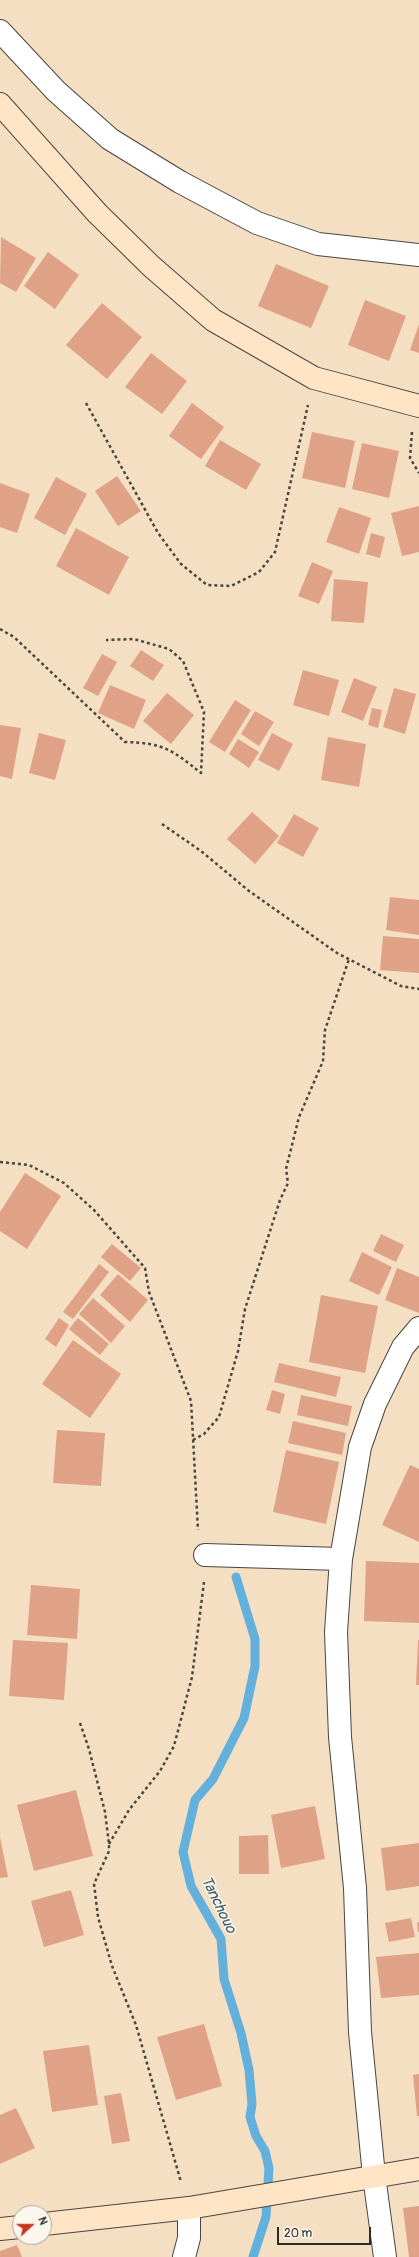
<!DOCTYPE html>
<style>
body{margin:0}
#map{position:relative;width:419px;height:2257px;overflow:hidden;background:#f4dfc2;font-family:Pangolin,sans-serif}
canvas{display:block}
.north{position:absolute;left:12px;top:2205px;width:40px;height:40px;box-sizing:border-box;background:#fbf7ec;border:1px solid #a8a59f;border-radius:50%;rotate:69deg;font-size:11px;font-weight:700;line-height:16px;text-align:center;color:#2b2b2b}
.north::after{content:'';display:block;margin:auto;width:14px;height:18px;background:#c8321e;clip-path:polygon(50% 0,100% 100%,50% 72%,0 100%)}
.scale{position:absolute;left:277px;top:2227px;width:94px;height:18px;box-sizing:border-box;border:2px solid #2b2b2b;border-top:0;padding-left:5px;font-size:12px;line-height:14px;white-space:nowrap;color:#2b2b2b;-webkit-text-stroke:3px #fbf7ec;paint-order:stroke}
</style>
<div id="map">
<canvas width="419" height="2257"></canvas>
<div class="north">N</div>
<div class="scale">20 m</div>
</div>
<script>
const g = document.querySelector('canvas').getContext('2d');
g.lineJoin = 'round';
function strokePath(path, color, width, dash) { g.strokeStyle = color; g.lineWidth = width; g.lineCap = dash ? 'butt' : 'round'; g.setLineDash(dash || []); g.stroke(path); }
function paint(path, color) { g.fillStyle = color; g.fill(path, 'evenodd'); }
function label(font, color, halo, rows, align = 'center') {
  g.font = font + ' Pangolin,sans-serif'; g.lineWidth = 3; g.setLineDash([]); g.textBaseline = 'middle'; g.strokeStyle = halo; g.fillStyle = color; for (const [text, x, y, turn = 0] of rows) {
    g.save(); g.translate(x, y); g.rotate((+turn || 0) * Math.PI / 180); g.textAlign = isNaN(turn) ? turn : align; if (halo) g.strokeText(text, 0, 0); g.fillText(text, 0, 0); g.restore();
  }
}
const stream = new Path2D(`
 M 236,1577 L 255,1639 L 255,1666 L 244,1718 L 213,1779 L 195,1800 L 183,1852 L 191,1886 L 221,1939 L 224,1979 L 241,2033 L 249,2070 L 252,2104 L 250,2117 L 256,2136 L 265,2151 L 269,2168 L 266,2217 L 253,2257`);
const building = new Path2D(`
 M 1,237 L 36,258 L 16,292 L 0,283 Z
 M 48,252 L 79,275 L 55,309 L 24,286 Z
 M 276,264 L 329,286 L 311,328 L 258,306 Z
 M 365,300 L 406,316 L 389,361 L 348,345 Z
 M 102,303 L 142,337 L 107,379 L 66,345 Z
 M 419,324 L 419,353 L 410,350 Z
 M 151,353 L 187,381 L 162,414 L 125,387 Z
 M 192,403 L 224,427 L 201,459 L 169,436 Z
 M 312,432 L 355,441 L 345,488 L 302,478 Z
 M 220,440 L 261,464 L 246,490 L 205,466 Z
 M 362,443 L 399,451 L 389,498 L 352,489 Z
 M 117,476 L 141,511 L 118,526 L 95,491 Z
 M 56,477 L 87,494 L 65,535 L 34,518 Z
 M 0,483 L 30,494 L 17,533 L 0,527 Z
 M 419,506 L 419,552 L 402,556 L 391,513 Z
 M 339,507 L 371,518 L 359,554 L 326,542 Z
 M 76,528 L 129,557 L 109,595 L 56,566 Z
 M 371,533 L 385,537 L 380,558 L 366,554 Z
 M 312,562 L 333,571 L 319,604 L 298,596 Z
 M 334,579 L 368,582 L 364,623 L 331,621 Z
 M 141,650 L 164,665 L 153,681 L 130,666 Z
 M 102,654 L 117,662 L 98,696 L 83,688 Z
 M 303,670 L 339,680 L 329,716 L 293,705 Z
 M 354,678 L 377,687 L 363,721 L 341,712 Z
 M 110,685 L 146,700 L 134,729 L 98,713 Z
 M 394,688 L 416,694 L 405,734 L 383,727 Z
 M 167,693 L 194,715 L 171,744 L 143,721 Z
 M 235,700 L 251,710 L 225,752 L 209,742 Z
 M 372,708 L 382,710 L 378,728 L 368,725 Z
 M 255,711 L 274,722 L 259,746 L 241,734 Z
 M 0,725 L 21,728 L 12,779 L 0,776 Z
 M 39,733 L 66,740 L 55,780 L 29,773 Z
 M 272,733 L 293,744 L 279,771 L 258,760 Z
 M 328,737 L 366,744 L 359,787 L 321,780 Z
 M 238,739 L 259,752 L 249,768 L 229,754 Z
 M 252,812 L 279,836 L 255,864 L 227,839 Z
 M 294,814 L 319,828 L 303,857 L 277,843 Z
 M 390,897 L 419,900 L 419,935 L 386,930 Z
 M 383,936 L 419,939 L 419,973 L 380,970 Z
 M 25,1173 L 61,1196 L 27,1249 L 0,1231 L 0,1212 Z
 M 381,1234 L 404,1245 L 396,1262 L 373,1251 Z
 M 112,1244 L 141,1268 L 130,1281 L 101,1257 Z
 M 362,1252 L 392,1267 L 379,1295 L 349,1281 Z
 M 99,1264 L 109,1272 L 73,1319 L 63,1312 Z
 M 397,1268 L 419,1277 L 419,1313 L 385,1300 Z
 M 118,1274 L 148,1300 L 130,1322 L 100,1295 Z
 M 321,1295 L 378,1306 L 365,1373 L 309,1362 Z
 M 93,1298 L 125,1326 L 111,1343 L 79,1314 Z
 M 59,1318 L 69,1325 L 56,1347 L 45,1339 Z
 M 78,1318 L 109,1344 L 100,1355 L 69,1329 Z
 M 73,1340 L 121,1374 L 90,1418 L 42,1384 Z
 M 279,1363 L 341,1377 L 336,1397 L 274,1382 Z
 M 272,1390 L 285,1394 L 280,1414 L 266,1410 Z
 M 301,1395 L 352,1406 L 348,1426 L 297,1415 Z
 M 293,1421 L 346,1433 L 342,1455 L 288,1443 Z
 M 57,1430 L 105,1433 L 101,1486 L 53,1483 Z
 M 286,1450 L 339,1462 L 326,1524 L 273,1512 Z
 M 410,1465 L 419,1469 L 419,1542 L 382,1525 Z
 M 366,1561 L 419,1563 L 419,1623 L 364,1621 Z
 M 31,1585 L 80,1589 L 77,1639 L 27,1635 Z
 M 13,1640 L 68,1643 L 64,1700 L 9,1696 Z
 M 418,1640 L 419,1640 L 419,1685 L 416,1685 Z
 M 76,1790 L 93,1856 L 34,1871 L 17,1805 Z
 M 315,1806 L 325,1859 L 281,1868 L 271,1815 Z
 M 268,1835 L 269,1874 L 239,1874 L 239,1836 Z
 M 0,1837 L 8,1877 L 0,1878 Z
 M 419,1843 L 419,1886 L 386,1891 L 381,1848 Z
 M 71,1890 L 84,1935 L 44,1947 L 31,1901 Z
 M 411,1918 L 415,1937 L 389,1942 L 385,1923 Z
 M 419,1922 L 419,1932 L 418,1932 L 417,1923 Z
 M 419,1953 L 419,1995 L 381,1998 L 376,1957 Z
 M 204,2024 L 222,2086 L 176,2100 L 157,2037 Z
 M 89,2045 L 98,2105 L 52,2112 L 43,2051 Z
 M 419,2074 L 419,2116 L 417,2116 L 413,2075 Z
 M 121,2093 L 130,2141 L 112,2144 L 104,2096 Z
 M 16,2108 L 35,2148 L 0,2164 L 0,2115 Z
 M 419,2206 L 419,2257 L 409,2257 L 403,2208 Z
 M 17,2245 L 22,2257 L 0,2257 L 0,2251 Z`);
const path = new Path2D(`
 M 86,403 L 158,533 L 181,564 L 207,585 L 231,586 L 259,572 L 275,552 L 308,405
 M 412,432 L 410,458 L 419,473
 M 0,629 L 14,637 L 125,742 C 164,743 172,750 201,773 L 204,712 L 183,661 L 169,649 L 134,639 L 106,640
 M 162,824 L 201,851 L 249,891 L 337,953 L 401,986 L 419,989
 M 0,1162 L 29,1165 L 64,1183 L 94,1210 L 145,1268 L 149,1292 L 191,1401 L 198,1530
 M 193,1440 L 204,1434 L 219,1417 L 238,1351 L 245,1309 L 280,1200 L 288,1183 L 286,1169 L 299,1117 L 323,1061 L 325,1030 L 349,959
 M 80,1723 L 89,1749 L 105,1812 L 109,1844 L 109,1851 L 94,1884 L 98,1917 L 112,1966 L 136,2025 L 181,2182
 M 109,1844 L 129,1810 L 160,1771 L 174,1746 L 192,1677 L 204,1582`);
const street = new Path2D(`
 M 0,31 L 56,91 L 110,139 L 180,182 L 257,223 L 318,244 L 419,255
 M 205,1555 L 341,1559
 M 184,2257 L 189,2238 L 189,2208
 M 385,2257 L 374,2176 L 360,2032 L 355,1888 L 340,1737 L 336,1632 L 341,1559 L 360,1447 L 375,1404 L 403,1347 L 419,1328`);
const secondary = new Path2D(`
 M 0,104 L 97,213 L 151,266 L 213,320 L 314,378 L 419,406
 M 44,2224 L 189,2208 L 419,2169
 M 0,2229 L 20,2227`);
const waterNames = [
 ["Tanchouo",218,1905,64]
];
strokePath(stream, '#62b0db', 9);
paint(building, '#e0a287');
strokePath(street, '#494642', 24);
strokePath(secondary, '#494642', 24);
strokePath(path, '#494642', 2.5, [3, 3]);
strokePath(street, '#fff', 22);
strokePath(secondary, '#ffe4c6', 22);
label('italic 15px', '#3e5a69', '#fbf7ec', waterNames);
</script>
